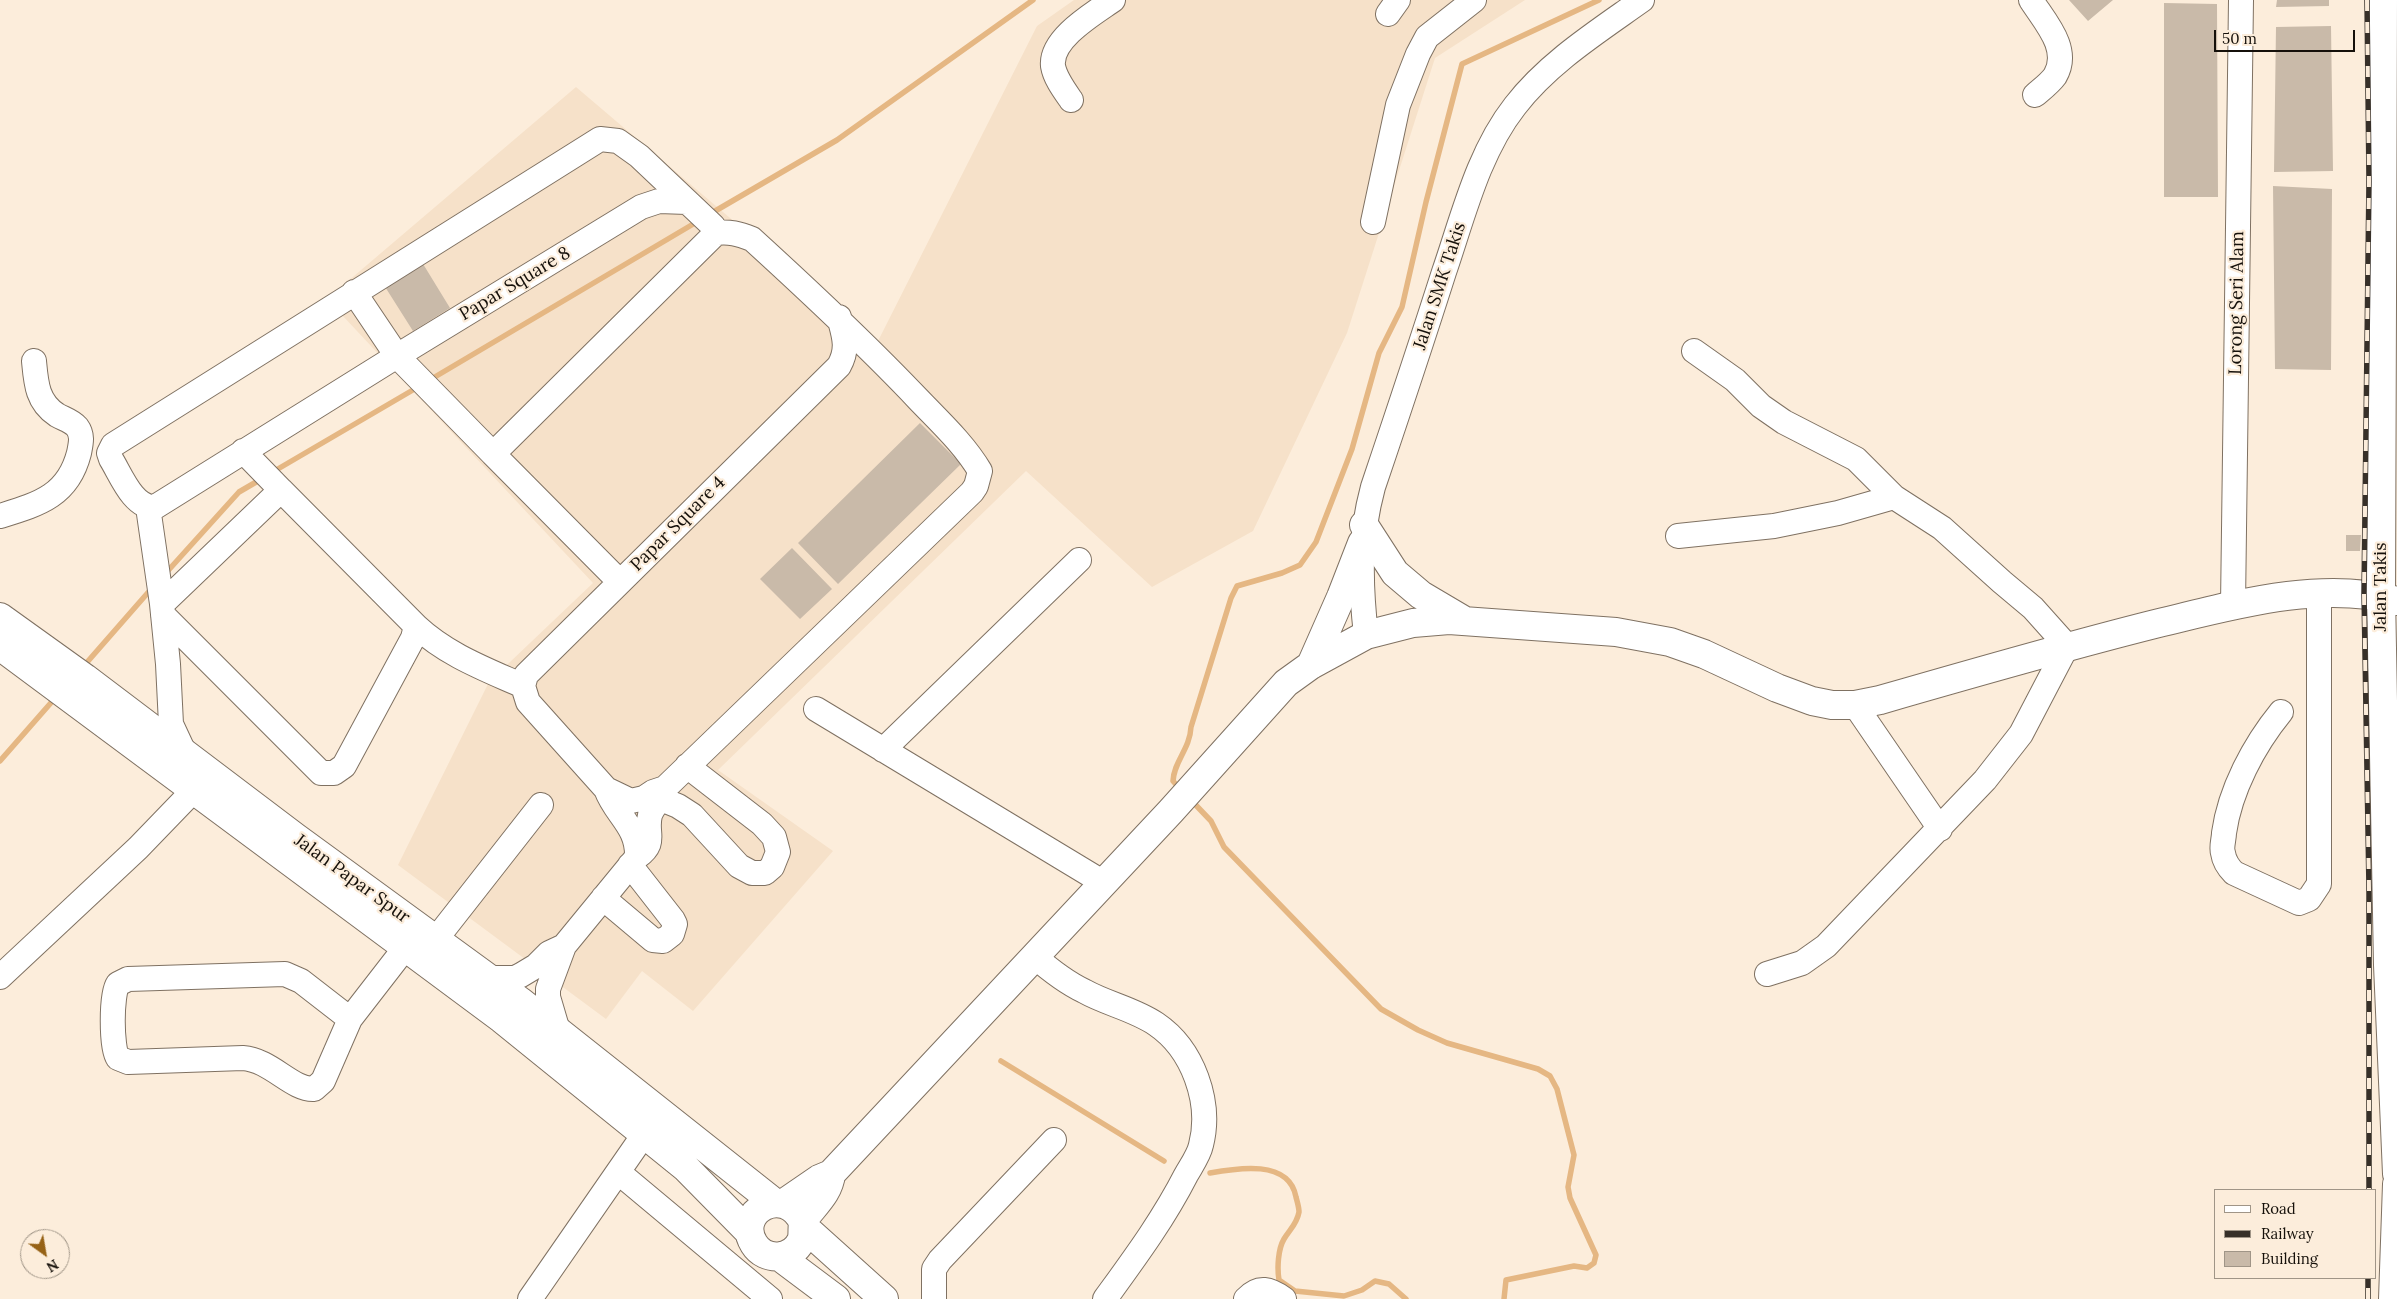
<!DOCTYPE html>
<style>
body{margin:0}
#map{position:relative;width:2397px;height:1299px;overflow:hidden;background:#fceddb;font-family:Lora,serif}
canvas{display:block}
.legend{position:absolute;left:2214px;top:1189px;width:162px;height:90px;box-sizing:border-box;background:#fceddb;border:1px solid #a09587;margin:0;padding:6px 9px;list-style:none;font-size:15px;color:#15100a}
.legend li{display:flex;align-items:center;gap:10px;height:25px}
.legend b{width:25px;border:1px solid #a09587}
.north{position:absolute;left:20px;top:1229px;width:50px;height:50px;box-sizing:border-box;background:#fceddb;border:1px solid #a09587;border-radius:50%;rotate:148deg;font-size:14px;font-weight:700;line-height:20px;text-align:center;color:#15100a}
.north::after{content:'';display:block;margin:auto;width:18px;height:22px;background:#966216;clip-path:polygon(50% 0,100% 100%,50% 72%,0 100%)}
.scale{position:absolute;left:2214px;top:30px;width:141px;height:22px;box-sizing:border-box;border:2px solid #15100a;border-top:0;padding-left:6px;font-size:15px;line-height:18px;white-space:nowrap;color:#15100a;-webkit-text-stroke:4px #fceddb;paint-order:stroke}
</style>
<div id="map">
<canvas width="2397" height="1299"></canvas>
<ul class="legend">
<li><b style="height:6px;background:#fff"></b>Road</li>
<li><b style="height:6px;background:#373029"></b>Railway</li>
<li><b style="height:14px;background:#c9baa9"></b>Building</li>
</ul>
<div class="north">N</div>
<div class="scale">50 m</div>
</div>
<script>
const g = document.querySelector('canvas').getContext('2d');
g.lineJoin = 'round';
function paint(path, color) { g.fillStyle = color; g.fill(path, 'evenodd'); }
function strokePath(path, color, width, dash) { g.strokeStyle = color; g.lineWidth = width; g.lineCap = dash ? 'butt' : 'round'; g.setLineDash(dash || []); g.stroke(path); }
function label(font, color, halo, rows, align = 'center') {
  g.font = font + ' Lora,serif'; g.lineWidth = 4.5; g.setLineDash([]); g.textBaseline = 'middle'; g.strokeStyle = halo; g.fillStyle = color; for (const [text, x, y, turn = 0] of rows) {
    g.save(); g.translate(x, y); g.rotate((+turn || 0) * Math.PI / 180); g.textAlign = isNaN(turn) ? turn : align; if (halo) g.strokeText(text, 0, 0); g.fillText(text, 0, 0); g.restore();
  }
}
const built = new Path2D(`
 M 1074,0 L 1525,0 L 1435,58 L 1347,333 L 1253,531 L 1152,587 L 1026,471 L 718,770 L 833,851 L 693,1011 L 642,971 L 606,1019 L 398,865 L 489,682 L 593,583 L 327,299 L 576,87 L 877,343 L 1037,26 Z`);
const stream = new Path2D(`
 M 710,214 L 837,140 L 1033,0
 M 428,381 L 700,220
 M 271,473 L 418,387
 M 165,574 L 239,492 L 263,478
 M 82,668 L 152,588
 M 0,761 L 56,697
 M 1180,789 L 1173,781 C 1174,761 1190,749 1191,727 L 1231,598 L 1237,586 L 1282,573 L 1300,565 L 1316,542 L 1352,449 L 1379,353 L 1402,307 L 1426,202 L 1462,64 L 1599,0
 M 1190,799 L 1211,821 L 1224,847 L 1381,1009 L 1418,1030 L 1447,1043 L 1538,1069 L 1550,1076 L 1557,1089 L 1574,1155 L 1568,1187 L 1570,1198 L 1596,1255 L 1594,1263 L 1587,1268 L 1574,1266 L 1506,1280 L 1504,1299
 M 1001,1061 L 1164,1161
 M 1210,1173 C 1237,1168 1289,1159 1296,1197 C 1297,1201 1299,1207 1299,1212 C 1297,1224 1290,1229 1284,1239 C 1278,1249 1277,1268 1279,1280 L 1295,1291 L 1344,1296 L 1362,1290 L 1375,1281 L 1389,1284 L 1406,1299`);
const building = new Path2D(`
 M 2069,0 L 2113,0 L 2088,21 Z
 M 2277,0 L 2329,0 L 2329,6 L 2276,7 Z
 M 2164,3 L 2217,4 L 2218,197 L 2164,197 Z
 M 2331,26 L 2333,171 L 2274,172 L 2276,27 Z
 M 2273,186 L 2332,189 L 2331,370 L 2275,369 Z
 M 420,259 L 450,308 L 413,331 L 382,282 Z
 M 920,423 L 961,464 L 838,584 L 798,543 Z
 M 2346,535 L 2361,535 L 2360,551 L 2346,551 Z
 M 792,548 L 832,589 L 800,619 L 760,579 Z`);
const minor = new Path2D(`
 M 2031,0 C 2045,22 2071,49 2055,76 C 2050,83 2042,89 2035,95
 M 1388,14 L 1398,0
 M 1071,100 C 1064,90 1055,78 1053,66 C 1050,39 1093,14 1113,0
 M 687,202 L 659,201 L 641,207 L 397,356 L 155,507 C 133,508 121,475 111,459 L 109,453 L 113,445 L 600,139 L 618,141 L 639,156 L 713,226
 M 1373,222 L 1398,105 L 1418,54 L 1427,37 L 1474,0
 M 354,292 L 397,356 L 493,454
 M 1694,351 L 1735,380 L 1761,406 L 1784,422 L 1856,459 L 1894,497 L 1942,528 L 2002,582 L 2033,608 L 2067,646 L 2021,734 L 1985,780 L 1826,946 L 1802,963 L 1767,974
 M 243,451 L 281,490
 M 148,507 L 162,604
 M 0,516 C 39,504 68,496 79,453 C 81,443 83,435 77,427 C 72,421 64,419 57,415 C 37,402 36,383 34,361
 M 1678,536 L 1774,526 L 1838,513 L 1894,497
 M 619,581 L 493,454 L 716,233 C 729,231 739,234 752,239 C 809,291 865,343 918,399 C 940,422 964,444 980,471 L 976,486 L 972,492 L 665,788 L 653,792 L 644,798 L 631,801 L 606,789 L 528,702 L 523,686 L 526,675 L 839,366 C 849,348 844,336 839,317
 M 2233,605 L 2241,0
 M 163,615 L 321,773 L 334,773 L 344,766 L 413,638 L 416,626 L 281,490 L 162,604 L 168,664 L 171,724 L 184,752
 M 416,626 C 447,655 485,669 523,686
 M 1366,635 C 1360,582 1359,539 1373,487 C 1397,416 1421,344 1444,272 C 1463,217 1478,153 1515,106 C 1548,63 1597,32 1642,0
 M 1855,705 L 1940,829
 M 816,709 L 1104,883
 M 2281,712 C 2254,745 2230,790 2224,833 C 2224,839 2221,847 2223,853 C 2224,860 2228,867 2234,873 L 2299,903 L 2309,899 L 2319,884 L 2319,594
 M 883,750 L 1079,560
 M 606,789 C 616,816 638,826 637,857
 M 661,799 L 678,806 L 692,815 L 739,866 L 752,873 L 765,873 L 772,867 L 778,852 L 774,837 L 762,824 L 687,766
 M 603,898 L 653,940 L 663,941 L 672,934 L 675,924 L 673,920 L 630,865
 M 436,939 L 541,805
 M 1034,956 C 1050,970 1065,982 1084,991 C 1107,1004 1134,1009 1156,1024 C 1193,1049 1212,1102 1201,1145 C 1199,1155 1191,1166 1186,1175 C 1163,1220 1134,1259 1105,1299
 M 0,977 L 138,848 L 194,790
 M 488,978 L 515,978 L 521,975 L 536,966 L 549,953 L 564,946
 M 350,1019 L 301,981 L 285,974 L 128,979 L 118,984 C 111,994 111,1048 118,1058 L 128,1062 L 243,1058 C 271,1060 292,1090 314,1089 L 323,1081 L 350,1019 L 405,948
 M 558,1031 L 548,997 L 548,989 L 564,946 L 637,857 C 658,842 645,834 650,815 C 653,806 661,800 665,788
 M 618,1172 L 770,1299
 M 530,1299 L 645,1133
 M 934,1299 L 934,1269 L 940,1260 L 1054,1140
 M 1246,1299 C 1259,1285 1270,1289 1284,1299`);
const major = new Path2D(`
 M 2383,0 L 2381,596 L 2388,965 L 2397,1174
 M 1364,525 L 1395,573 L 1421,595 L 1465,621
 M 0,617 L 85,678 L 295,837 L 520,1001 L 775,1203
 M 0,646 L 502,1019 L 685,1167 L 749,1232
 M 1311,665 L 1341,597 L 1362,543
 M 784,1203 L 819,1179 L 831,1174 L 1171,811 L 1286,683 L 1311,665 L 1366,635 L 1413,623 L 1449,620 L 1616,632 L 1670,642 L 1704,654 L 1777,688 L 1812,701 L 1832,705 L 1855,705 L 1880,700 C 1970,674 2060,648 2151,625 C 2227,607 2319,579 2397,601
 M 803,1222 C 784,1183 734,1212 754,1244 C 765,1262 792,1260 801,1241 C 804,1234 801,1225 804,1219 C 815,1204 829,1193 831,1174
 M 804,1227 L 884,1299
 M 780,1257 L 836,1299
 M 2393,1299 L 2397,1184`);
const rail = new Path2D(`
 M 2367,0 L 2369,181 L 2364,593 L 2369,889 L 2369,1190
 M 2368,1299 L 2368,1278`);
const streetNames = [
 ["Papar Square 8",515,284,-31],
 ["Jalan SMK Takis",1440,286,-72],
 ["Lorong Seri Alam",2237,303,-89],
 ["Papar Square 4",678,524,-45],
 ["Jalan Takis",2381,587,-90],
 ["Jalan Papar Spur",352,879,36]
];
paint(built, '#f6e1c9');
strokePath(stream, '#e5b783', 5.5);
paint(building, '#c9baa9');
strokePath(minor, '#7f7162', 26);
strokePath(major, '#7f7162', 30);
strokePath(minor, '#fff', 24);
strokePath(major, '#fff', 28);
strokePath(rail, '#373029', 5.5);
strokePath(rail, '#fceddb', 4, [11]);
label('18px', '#15100a', '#fceddb', streetNames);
</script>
